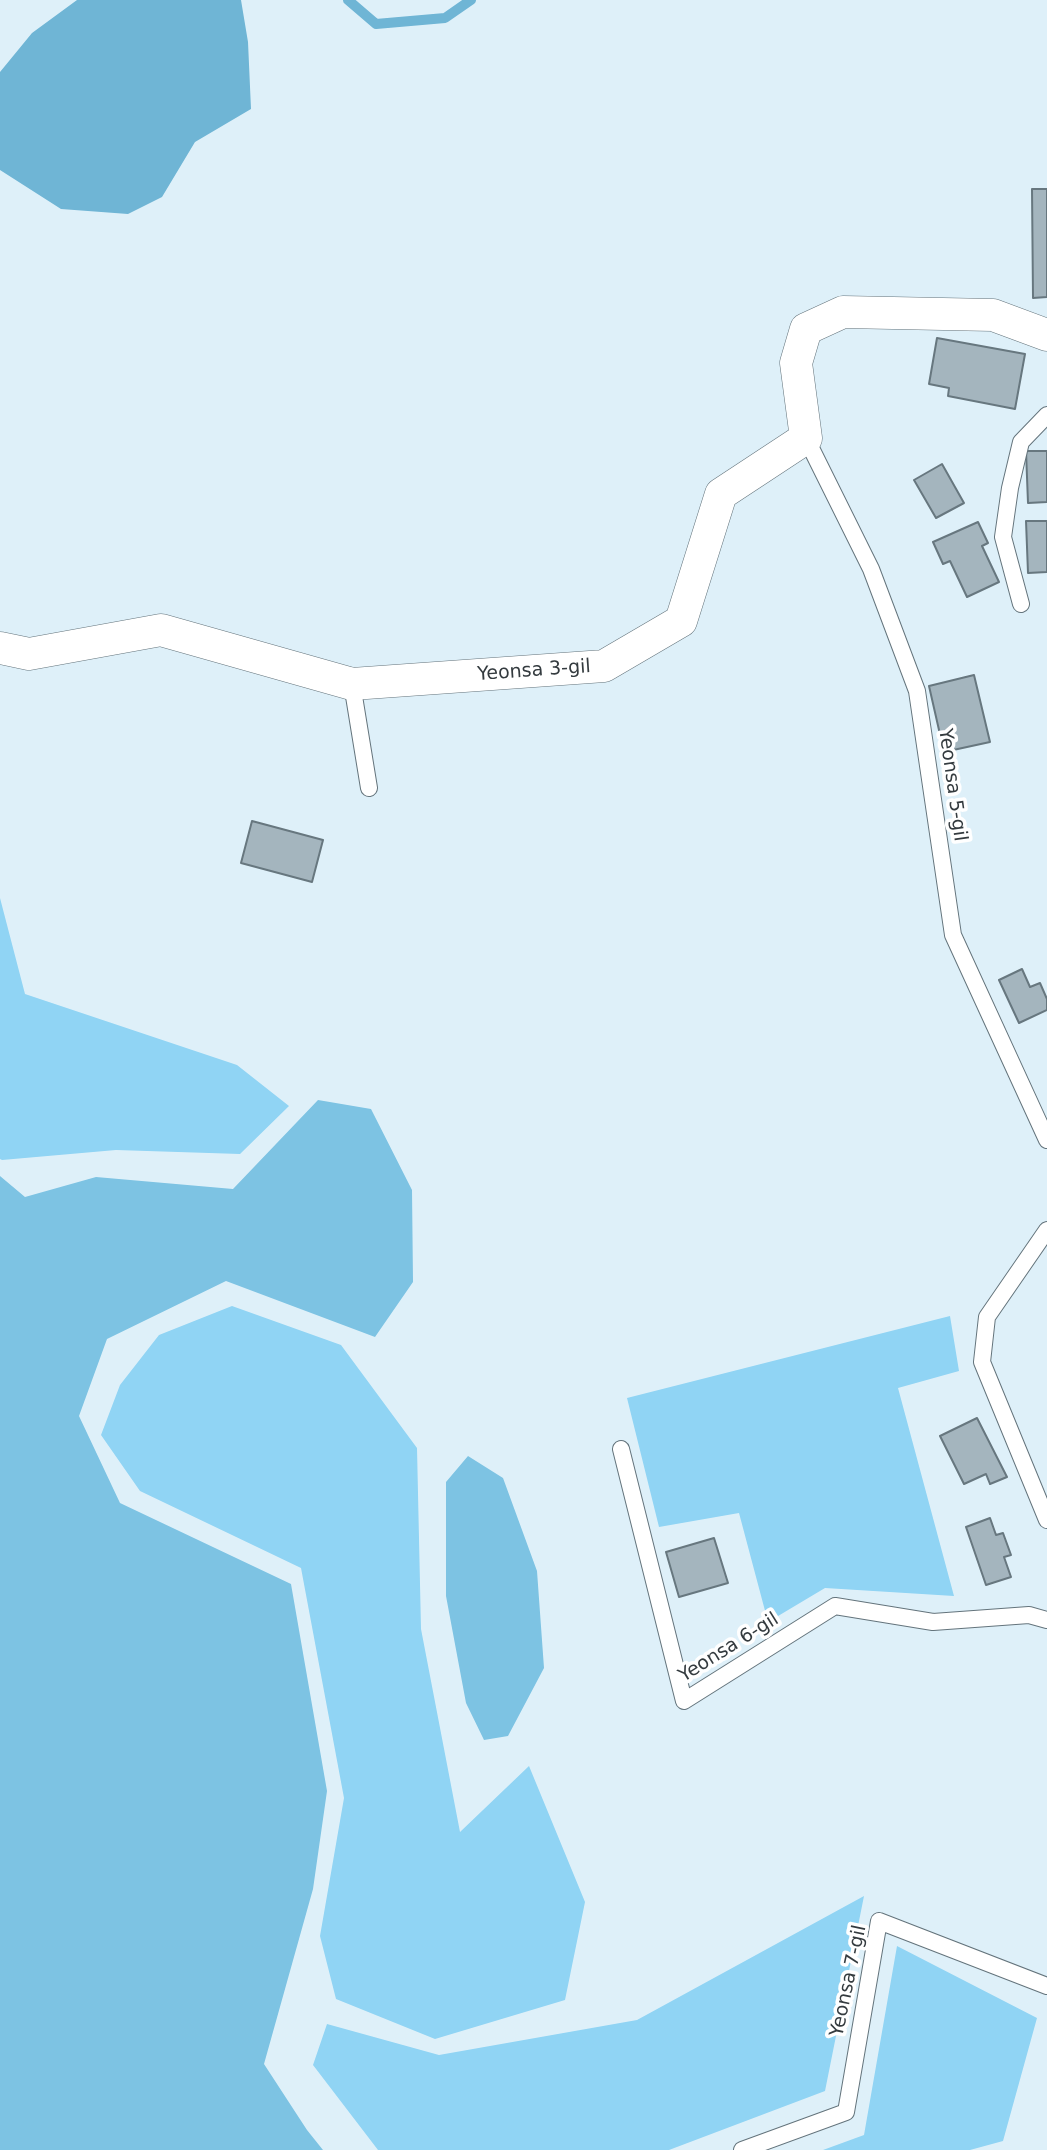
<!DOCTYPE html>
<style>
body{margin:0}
canvas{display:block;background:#def0f9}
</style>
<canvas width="1047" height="2150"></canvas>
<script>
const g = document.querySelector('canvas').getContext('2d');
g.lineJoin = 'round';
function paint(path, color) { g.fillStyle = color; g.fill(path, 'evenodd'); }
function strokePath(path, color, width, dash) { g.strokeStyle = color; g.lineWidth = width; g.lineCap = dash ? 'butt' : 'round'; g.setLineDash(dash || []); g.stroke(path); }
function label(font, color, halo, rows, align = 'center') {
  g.font = font + ' "DejaVu Sans",sans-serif'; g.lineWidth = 7; g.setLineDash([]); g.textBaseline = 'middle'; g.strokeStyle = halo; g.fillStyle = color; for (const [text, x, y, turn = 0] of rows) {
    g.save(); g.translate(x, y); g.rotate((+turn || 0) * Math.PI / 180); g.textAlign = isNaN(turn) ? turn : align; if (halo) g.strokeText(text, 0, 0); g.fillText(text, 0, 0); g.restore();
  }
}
const green = new Path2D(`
 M 0,898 L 25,994 L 237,1065 L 289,1106 L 240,1154 L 116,1150 L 2,1160 L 0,1159 Z
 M 232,1306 L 341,1345 L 417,1448 L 421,1629 L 460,1832 L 529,1766 L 585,1902 L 565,2000 L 435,2039 L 336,1999 L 320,1936 L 344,1798 L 301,1568 L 140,1491 L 101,1435 L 120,1385 L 159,1335 Z
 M 950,1316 L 959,1371 L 898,1388 L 954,1596 L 825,1588 L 768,1622 L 739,1513 L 659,1527 L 627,1398 Z
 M 864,1896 L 825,2091 L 669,2150 L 378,2150 L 313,2065 L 327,2024 L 439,2055 L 637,2020 Z
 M 897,1946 L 1037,2018 L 1003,2141 L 970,2150 L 823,2150 L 864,2135 Z`);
const forest = new Path2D(`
 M 318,1100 L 371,1109 L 412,1190 L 413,1282 L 375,1337 L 226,1281 L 107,1339 L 79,1416 L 120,1503 L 291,1584 L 327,1791 L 313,1889 L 264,2064 L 307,2130 L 323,2150 L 0,2150 L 0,1176 L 25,1197 L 96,1177 L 233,1189 Z
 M 468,1456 L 503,1478 L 537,1571 L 544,1668 L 508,1736 L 484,1740 L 466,1703 L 446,1596 L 446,1482 Z`);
const water = new Path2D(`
 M 77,0 L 241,0 L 248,42 L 251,109 L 195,142 L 162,197 L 128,214 L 61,209 L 0,170 L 0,72 L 32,33 Z`);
const stream = new Path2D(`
 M 348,0 L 376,24 L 445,18 L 471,0`);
const building = new Path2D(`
 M 1032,189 L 1047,189 L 1047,297 L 1033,298 Z
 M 937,338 L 1025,354 L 1015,409 L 948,396 L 949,388 L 929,384 Z
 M 1026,451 L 1047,451 L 1047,502 L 1028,503 Z
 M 942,464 L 964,503 L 936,518 L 914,480 Z
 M 1026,521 L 1047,521 L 1047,572 L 1028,573 Z
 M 978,522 L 988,543 L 982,546 L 999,582 L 967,597 L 950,561 L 943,564 L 933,542 Z
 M 974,675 L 990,742 L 944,752 L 929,686 Z
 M 252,821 L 323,840 L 312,882 L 241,863 Z
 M 1022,969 L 1030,987 L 1040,983 L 1047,999 L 1047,1010 L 1019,1023 L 999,980 Z
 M 977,1418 L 1007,1477 L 990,1484 L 986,1474 L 964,1484 L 940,1436 Z
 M 990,1518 L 996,1535 L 1003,1533 L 1011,1555 L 1004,1557 L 1011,1577 L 986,1585 L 966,1527 Z
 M 714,1538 L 728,1583 L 679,1597 L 666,1552 Z`);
const lane = new Path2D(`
 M 806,438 L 871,569 L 917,691 L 953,935 L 1047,1140
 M 1021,604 L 1003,537 L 1010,488 L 1021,442 L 1047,415
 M 352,684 L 369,788
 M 1047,1230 L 987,1317 L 982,1362 L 1047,1520
 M 621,1449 L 684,1701 L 835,1606 L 933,1622 L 1029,1615 L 1047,1620
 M 742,2150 L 846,2112 L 879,1921 L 1047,1986`);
const street = new Path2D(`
 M 0,648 L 29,654 L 161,630 L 352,684 L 604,666 L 681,621 L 721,494 L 806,438 L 796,363 L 806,329 L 843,312 L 993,315 L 1047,335`);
const streetNames = [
 ["Yeonsa 3-gil",534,671,-4],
 ["Yeonsa 5-gil",952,785,82],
 ["Yeonsa 6-gil",729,1648,-32],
 ["Yeonsa 7-gil",849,1981,-78]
];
paint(green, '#90d4f4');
paint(forest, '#7dc3e3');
paint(water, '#6fb5d5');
strokePath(stream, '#6fb5d5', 10);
paint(building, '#a4b5be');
strokePath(building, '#67777f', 2);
strokePath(lane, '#64747c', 18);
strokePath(street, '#64747c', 33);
strokePath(lane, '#fff', 16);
strokePath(street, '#fff', 32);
label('19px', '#343b3f', '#fff', streetNames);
</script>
